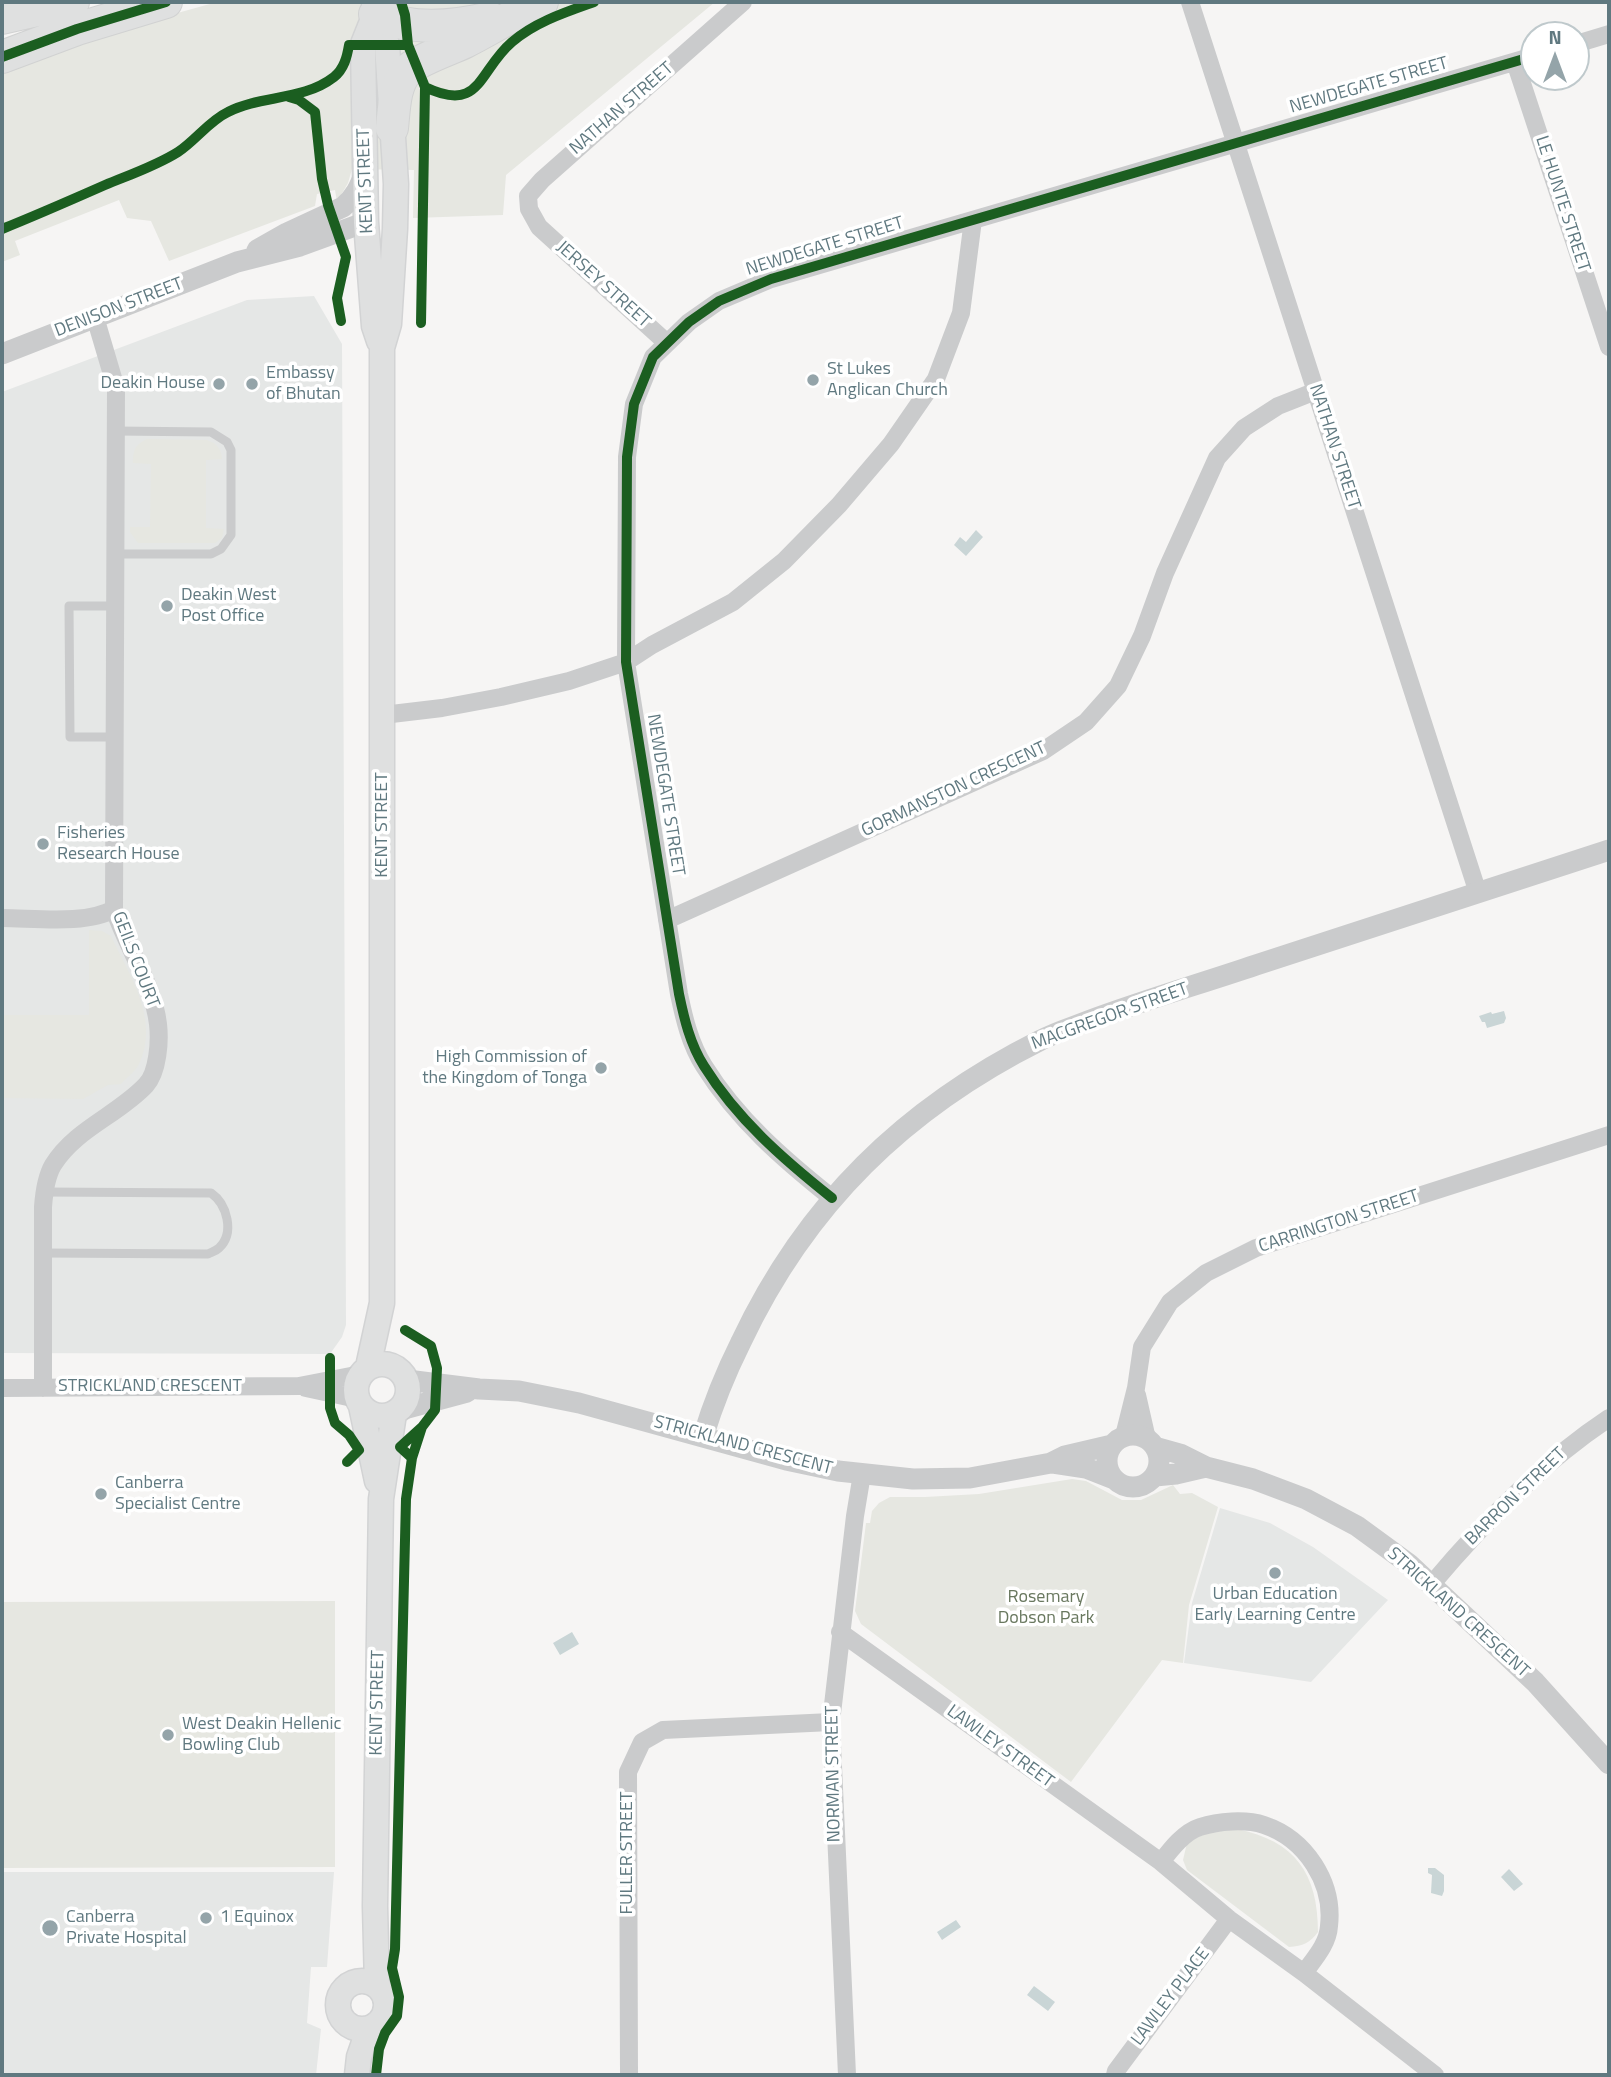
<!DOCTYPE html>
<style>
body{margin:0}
#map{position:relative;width:1611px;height:2077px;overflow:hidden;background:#f6f5f4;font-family:"Titillium Web",sans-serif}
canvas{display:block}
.frame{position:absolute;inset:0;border:4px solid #607980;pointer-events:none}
.north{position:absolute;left:1520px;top:21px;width:70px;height:70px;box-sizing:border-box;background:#fff;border:2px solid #bfc9cc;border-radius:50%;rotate:0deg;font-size:19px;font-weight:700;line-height:28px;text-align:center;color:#607980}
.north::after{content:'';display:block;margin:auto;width:24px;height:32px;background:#94a4a9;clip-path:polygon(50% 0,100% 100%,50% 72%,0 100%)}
</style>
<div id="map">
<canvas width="1611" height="2077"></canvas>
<div class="frame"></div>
<div class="north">N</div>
</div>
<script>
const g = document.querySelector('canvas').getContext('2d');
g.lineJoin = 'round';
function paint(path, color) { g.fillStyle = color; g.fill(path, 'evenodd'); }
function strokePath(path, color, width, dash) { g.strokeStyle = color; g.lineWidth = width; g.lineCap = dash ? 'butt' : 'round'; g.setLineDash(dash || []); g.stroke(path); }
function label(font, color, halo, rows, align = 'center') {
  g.font = font + ' "Titillium Web",sans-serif'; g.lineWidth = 7; g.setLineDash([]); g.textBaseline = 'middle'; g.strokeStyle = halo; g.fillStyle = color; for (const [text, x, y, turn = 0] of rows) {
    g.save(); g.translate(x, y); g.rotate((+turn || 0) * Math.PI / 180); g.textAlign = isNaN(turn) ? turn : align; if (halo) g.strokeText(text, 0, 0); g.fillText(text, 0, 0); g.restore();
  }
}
const built = new Path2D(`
 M 314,296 L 342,344 L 346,1325 L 342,1337 L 330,1354 L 2,1353 L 2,392 L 247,300 Z
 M 1220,1508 L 1270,1523 L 1313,1547 L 1388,1600 L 1311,1682 L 1184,1663 L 1192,1603 Z
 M 2,1872 L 334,1872 L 327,1967 L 311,1967 L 307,2023 L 321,2029 L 316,2075 L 2,2075 Z`);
const green = new Path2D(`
 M 217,2 L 715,2 L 506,175 L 503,215 L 413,218 L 414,170 L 352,169 L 348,183 L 337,202 L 335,190 L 317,194 L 315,206 L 169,261 L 151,221 L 127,218 L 119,200 L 15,241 L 20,255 L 2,262 L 2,71 L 102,34 Z
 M 147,439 L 207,440 C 217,444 221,448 222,459 L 206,460 L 206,528 L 224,529 L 222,538 L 215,543 L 138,543 L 130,532 L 130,527 L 150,527 L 151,464 L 133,463 C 133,450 135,445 147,439 Z
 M 89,930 L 102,931 L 111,936 C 130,976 160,1020 139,1064 C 135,1072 126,1078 121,1084 L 108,1085 L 83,1099 L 2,1098 L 2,1015 L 89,1015 Z
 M 1072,1479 L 1086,1481 L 1122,1500 L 1141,1500 L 1173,1485 L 1180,1494 L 1192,1493 L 1218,1507 L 1189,1605 L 1183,1663 L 1162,1660 L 1071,1782 L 861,1624 L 855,1611 L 866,1523 L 870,1523 L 872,1511 L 879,1503 L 890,1497 L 925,1497 L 979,1494 Z
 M 335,1601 L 335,1867 L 2,1868 L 2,1602 Z
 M 1237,1829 C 1295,1841 1318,1873 1318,1932 C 1310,1943 1303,1946 1289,1947 L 1187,1870 L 1183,1860 L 1187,1843 L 1206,1833 Z`);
const water = new Path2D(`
 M 976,530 L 983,537 L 966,556 L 954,545 L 960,537 L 966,542 Z
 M 1504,1011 L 1506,1018 L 1504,1023 L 1487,1028 L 1485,1022 L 1482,1022 L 1479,1016 L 1491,1012 L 1492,1014 Z
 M 572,1632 L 579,1644 L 560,1655 L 553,1643 Z
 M 1428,1868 L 1435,1868 L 1444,1875 L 1444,1891 L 1442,1896 L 1431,1893 L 1432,1875 L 1428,1873 Z
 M 1509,1869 L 1523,1884 L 1514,1891 L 1501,1877 Z
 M 956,1920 L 961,1927 L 942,1940 L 937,1932 Z
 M 1034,1986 L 1055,2002 L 1048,2011 L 1027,1995 Z`);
const service = new Path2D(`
 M 115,554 L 211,554 L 221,549 L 231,535 L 231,450 L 227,442 L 211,432 L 116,431
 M 115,737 L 70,737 L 69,606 L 115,606
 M 43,1253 L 208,1254 C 212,1252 216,1251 219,1248 C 235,1233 227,1204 211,1193 L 44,1192`);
const minor = new Path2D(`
 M 1190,2 L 1478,893
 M 1576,44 L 1609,34
 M 1515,62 L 1609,347
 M 667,343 L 539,227 L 529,209 L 528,196 L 542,180 L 743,2
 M 383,715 L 442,708 L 501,697 L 569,681 L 626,662 L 652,645 L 733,602 L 784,561 L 839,505 L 891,444 L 936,379 L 961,313 L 973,220
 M 2,918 C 34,918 87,925 114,909
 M 667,920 L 1043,751 L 1086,722 L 1118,686 L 1142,636 L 1165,573 L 1217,458 L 1244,428 L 1278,406 L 1316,391
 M 832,1198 C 783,1159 737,1119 704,1066 C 690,1044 684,1018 679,994 L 626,662 L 627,457 L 634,404 L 653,357 L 689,322 L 719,301 L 771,279 L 1534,56
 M 2,1388 L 299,1386 L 361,1374
 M 43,1388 L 43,1207 C 44,1193 46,1177 53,1165 C 75,1129 118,1115 146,1085 C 158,1072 160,1041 158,1024 C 153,983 127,948 114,909 L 116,388 L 95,317
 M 306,1388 L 357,1399
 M 1137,1395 L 1147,1439
 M 1124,1436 L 1136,1388 L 1142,1347 L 1170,1302 L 1206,1273 L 1256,1248 L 1609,1135
 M 1431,1585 C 1483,1523 1541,1463 1609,1418
 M 840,1632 L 1161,1862 L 1229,1919 L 1304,1973 L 1435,2075
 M 1161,1862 C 1171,1849 1184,1832 1200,1827 C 1218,1821 1246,1819 1264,1825 C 1306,1839 1334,1883 1329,1926 C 1328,1944 1314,1959 1304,1973
 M 629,2075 L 628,1772 L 642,1742 L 663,1730 L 831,1722
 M 847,2075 L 831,1722 L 855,1516 L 862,1474
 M 1115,2075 L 1116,2071 L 1229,1919`);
const tertiary = new Path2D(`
 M 257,250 L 287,233 L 343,207 C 355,197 360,186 365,172
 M 2,354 L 237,262 L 300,246 L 366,222
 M 407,1380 L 479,1389 L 519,1391 L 579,1403 L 786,1460 L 838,1471 L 913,1479 L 970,1478 L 1051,1463 L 1065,1456 L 1112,1445
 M 400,1410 L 467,1392
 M1107 1461a26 26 0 1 1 52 0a26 26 0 1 1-52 0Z
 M 703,1437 C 713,1404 726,1372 741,1342 C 806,1204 905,1108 1041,1040 C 1056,1032 1073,1027 1088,1021 C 1144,1000 1200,984 1256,965 C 1374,926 1492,889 1609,850
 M 1155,1447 L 1180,1454 L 1206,1467 L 1253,1479 L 1306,1499 L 1357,1526 L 1409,1564 L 1535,1682 L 1609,1764
 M 1053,1463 L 1086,1468 L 1114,1479
 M 1155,1476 L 1176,1474 L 1206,1467`);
const secondary = new Path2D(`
 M 375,14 L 363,44 L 366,222 L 374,326 L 379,341
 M356 1390a26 26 0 1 1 52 0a26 26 0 1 1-52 0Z
 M 368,1367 L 382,1303 L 382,348 L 389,324 L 395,229 L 396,184 L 387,44 L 375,14 L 374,2
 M 361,1406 L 377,1481
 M338 2005a24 24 0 1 1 48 0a24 24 0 1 1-48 0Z
 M 377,1986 L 375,1906 L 381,1499 L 394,1414
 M 357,2075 L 359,2057 L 369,2028`);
const motorway = new Path2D(`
 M 375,14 C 411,31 451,27 490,18
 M 2,18 L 73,2
 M 2,57 L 77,29 L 166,2
 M 392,128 C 394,110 394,85 407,71 C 417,60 451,49 465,42 C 491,29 515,13 542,2`);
const cycleway = new Path2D(`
 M 401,2 L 405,15 L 408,45 L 425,87 L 421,323
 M 2,57 L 77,29 L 166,2
 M 425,87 C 481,114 478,71 512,42 C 535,22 566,12 594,2
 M 289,97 L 299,100 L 315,112 L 322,179 L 328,205 L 346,257 L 337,298 L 341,321
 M 2,229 C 37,215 71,200 105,185 C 129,175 156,166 178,152 C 196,140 209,121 228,112 C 261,95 303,101 334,77 C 344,69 347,57 349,45 L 408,45
 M 832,1198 C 783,1159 737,1119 704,1066 C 690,1044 684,1018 679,994 L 626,662 L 627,457 L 634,404 L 653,357 L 689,322 L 719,301 L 771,279 L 1534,56
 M 405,1330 L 431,1346 L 437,1368 L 435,1410 L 422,1427 L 400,1447 L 412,1458
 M 330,1358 L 330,1408 L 335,1423 L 349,1435 L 359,1450 L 347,1462
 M 376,2075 L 379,2049 L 385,2033 L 397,2016 L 399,1997 L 392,1968 L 395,1949 L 406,1499 L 412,1458 L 422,1427`);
const markers = [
 [813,380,7,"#94a4a9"],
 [219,384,7,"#94a4a9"],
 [252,384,7,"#94a4a9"],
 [167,606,7,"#94a4a9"],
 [43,844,7,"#94a4a9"],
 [601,1068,7,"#94a4a9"],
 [101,1494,7,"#94a4a9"],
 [1275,1573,7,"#94a4a9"],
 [168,1735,7,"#94a4a9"],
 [206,1918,7,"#94a4a9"],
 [50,1928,9,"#94a4a9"]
];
const streetNames = [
 ["NEWDEGATE STREET",1369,86,-16],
 ["NATHAN STREET",622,109,-41],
 ["KENT STREET",366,181,-92],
 ["LE HUNTE STREET",1562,204,72],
 ["NEWDEGATE STREET",825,247,-17],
 ["JERSEY STREET",603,285,42],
 ["DENISON STREET",119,308,-21],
 ["NATHAN STREET",1334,447,72],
 ["GORMANSTON CRESCENT",954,790,-25],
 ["NEWDEGATE STREET",665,795,81],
 ["KENT STREET",383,825,-90],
 ["GEILS COURT",135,960,69],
 ["MACGREGOR STREET",1110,1017,-20],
 ["CARRINGTON STREET",1339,1222,-18],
 ["STRICKLAND CRESCENT",150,1387],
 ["STRICKLAND CRESCENT",743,1446,15],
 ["BARRON STREET",1516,1497,-44],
 ["STRICKLAND CRESCENT",1458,1613,42],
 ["KENT STREET",378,1703,-89],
 ["LAWLEY STREET",1000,1747,36],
 ["NORMAN STREET",834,1774,-91],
 ["FULLER STREET",628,1853,-90],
 ["LAWLEY PLACE",1171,1997,-53]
];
const poiNames = [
 ["St Lukes",827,370],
 ["Anglican Church",827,391],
 ["Embassy",266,374],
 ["of Bhutan",266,395],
 ["Deakin House",205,384,"right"],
 ["Deakin West",181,596],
 ["Post Office",181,617],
 ["Fisheries",57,834],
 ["Research House",57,855],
 ["High Commission of",587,1058,"right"],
 ["the Kingdom of Tonga",587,1079,"right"],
 ["Canberra",115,1484],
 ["Specialist Centre",115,1505],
 ["Urban Education",1275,1595,"center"],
 ["Early Learning Centre",1275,1616,"center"],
 ["West Deakin Hellenic",182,1725],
 ["Bowling Club",182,1746],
 ["Canberra",66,1918],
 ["Private Hospital",66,1939],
 ["1 Equinox",220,1918]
];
const parkNames = [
 ["Rosemary",1046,1598],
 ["Dobson Park",1046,1619]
];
paint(built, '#e5e7e6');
paint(green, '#e6e7e1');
paint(water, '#c9d5d6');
strokePath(secondary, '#d2d3d4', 27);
strokePath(motorway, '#d1d2d2', 34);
strokePath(service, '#cacbcc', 9);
strokePath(minor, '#cacbcc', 18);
strokePath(tertiary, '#cacbcc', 21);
strokePath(secondary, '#dfe0e0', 24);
strokePath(motorway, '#dfe0e0', 32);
strokePath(cycleway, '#1b5e20', 10);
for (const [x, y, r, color] of markers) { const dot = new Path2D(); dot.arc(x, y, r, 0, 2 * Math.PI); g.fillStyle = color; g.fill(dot); strokePath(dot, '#fff', 2.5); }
label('18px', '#607980', '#fff', streetNames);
label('18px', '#607980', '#fff', poiNames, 'left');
label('18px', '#69785f', '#fff', parkNames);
</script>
